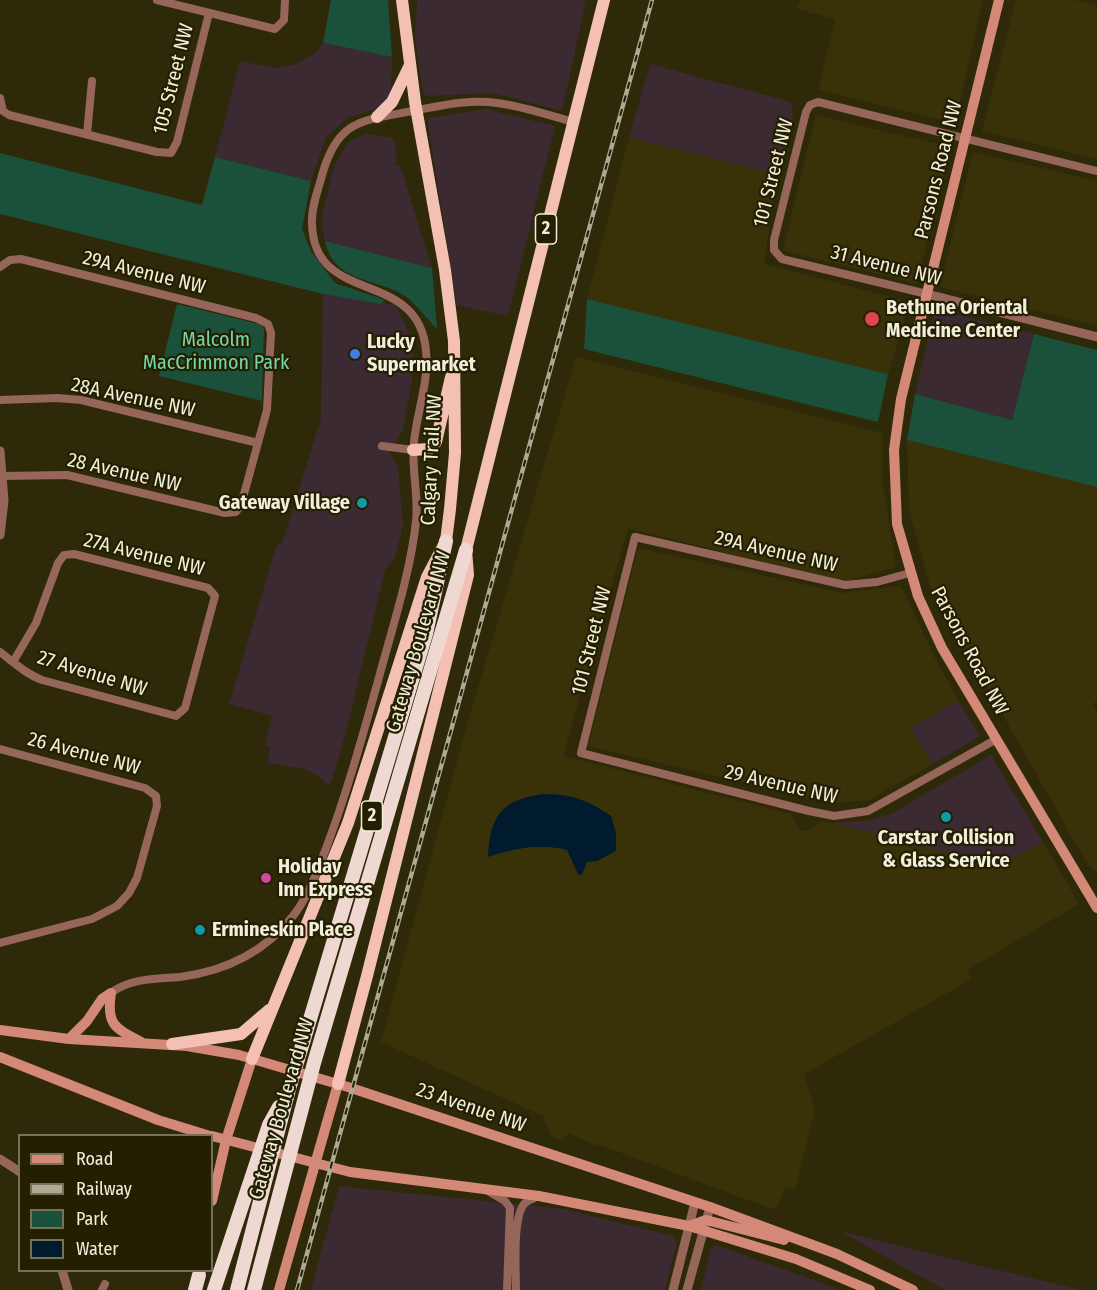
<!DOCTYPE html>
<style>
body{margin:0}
#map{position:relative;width:1097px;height:1290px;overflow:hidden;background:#2e2909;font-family:"Fira Sans Condensed",sans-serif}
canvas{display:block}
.legend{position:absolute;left:18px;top:1134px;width:195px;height:138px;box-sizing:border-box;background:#241f01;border:2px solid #767259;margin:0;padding:8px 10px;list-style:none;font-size:18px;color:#f1eedc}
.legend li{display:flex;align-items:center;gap:12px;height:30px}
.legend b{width:30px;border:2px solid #767259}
</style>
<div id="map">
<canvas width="1097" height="1290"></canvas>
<ul class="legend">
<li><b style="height:8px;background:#d48877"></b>Road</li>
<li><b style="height:8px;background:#ada993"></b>Railway</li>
<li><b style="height:16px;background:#1b503a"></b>Park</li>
<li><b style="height:16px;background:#011b2e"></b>Water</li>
</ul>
</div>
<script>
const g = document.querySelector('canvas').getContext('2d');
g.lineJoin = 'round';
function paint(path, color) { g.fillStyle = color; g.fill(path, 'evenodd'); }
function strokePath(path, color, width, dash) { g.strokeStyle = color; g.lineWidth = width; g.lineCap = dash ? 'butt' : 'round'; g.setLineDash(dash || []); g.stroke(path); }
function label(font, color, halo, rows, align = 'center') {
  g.font = font + ' "Fira Sans Condensed",sans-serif'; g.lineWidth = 4.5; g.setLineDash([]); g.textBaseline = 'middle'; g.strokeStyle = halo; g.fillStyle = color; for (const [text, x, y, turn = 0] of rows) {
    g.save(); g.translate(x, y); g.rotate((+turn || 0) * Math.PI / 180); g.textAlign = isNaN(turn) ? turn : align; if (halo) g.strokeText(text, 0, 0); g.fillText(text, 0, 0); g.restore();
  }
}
const commercial = new Path2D(`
 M 417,0 L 586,0 L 562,111 L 492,93 L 427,96 L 423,93 L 415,37 Z
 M 323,43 L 392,57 L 391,96 L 377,109 L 349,117 L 326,137 L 311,181 L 215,157 L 240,61 L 276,68 L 293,65 L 314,54 Z
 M 650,64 L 791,102 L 793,118 L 777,174 L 629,138 Z
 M 485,109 L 555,126 L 508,316 L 457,305 L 427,118 Z
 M 366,134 L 393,138 L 397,158 L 395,165 L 400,165 L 432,268 L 325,241 L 321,222 L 334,166 L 348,142 Z
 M 323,294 L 396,305 L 413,342 L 412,380 L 403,430 L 389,451 L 398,467 L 403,525 L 395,558 L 385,570 L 345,736 L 330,786 L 317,775 L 304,769 L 267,763 L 270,747 L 265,746 L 272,716 L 229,704 L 277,544 L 282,544 L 321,418 Z
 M 935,309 L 1034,334 L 1012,420 L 915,394 Z
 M 958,700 L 980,736 L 933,764 L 911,728 Z
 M 991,755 L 1043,842 L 1000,867 L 832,823 L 866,821 L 891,814 Z
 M 339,1186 L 563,1209 L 673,1236 L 677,1242 L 665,1290 L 311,1290 Z
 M 839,1231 L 1080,1290 L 945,1290 Z
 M 716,1245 L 841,1290 L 701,1290 L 711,1247 Z`);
const built = new Path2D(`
 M 800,0 L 983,0 L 955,123 L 818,90 L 835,19 L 797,9 Z
 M 1016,0 L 1074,0 L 1097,6 L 1097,159 L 982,131 Z
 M 816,115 L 951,147 L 917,284 L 783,250 Z
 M 629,138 L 777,174 L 764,264 L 910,302 L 888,374 L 587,299 Z
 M 973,152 L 1097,181 L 1097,326 L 940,287 Z
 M 576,357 L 883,433 L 882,478 L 896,567 L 843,582 L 628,528 L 563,756 L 791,814 L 800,830 L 805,831 L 822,821 L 832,823 L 1000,866 L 1043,842 L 1079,904 L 967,970 L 972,979 L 804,1074 L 815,1109 L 795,1190 L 784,1188 L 778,1206 L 772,1209 L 600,1145 L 595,1145 L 569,1133 L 561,1140 L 551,1136 L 543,1116 L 381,1042 L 465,732 Z
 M 907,440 L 1097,487 L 1097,701 L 1093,704 L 1097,712 L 1097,872 L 1086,862 L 930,586 L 909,511 Z
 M 638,548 L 843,593 L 901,586 L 935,658 L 958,700 L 911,728 L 933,764 L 867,801 L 829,803 L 588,746 Z`);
const green = new Path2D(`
 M 331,0 L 388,0 L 392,57 L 323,43 Z
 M 0,153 L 202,205 L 215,157 L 311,181 L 302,229 L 311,251 L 335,283 L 385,300 L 381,304 L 323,294 L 0,214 Z
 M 325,241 L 432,268 L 437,329 C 427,319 416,304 405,296 C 379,278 333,284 325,241 Z
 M 587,299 L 888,374 L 878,422 L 584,349 Z
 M 177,304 L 259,324 L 264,328 L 262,401 L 159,376 Z
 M 1034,334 L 1097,350 L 1097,487 L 907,440 L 915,394 L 1012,420 Z`);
const water = new Path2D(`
 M 543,794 C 573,794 587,800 611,816 L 616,833 L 616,851 L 597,861 L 587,862 L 582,875 L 578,874 L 567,850 C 538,843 516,848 488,857 C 490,815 502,800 543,794 Z`);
const minor = new Path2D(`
 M 157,0 L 275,29 L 284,20 L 285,0
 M 0,98 L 3,111 L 9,115 L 157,152 L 171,153 L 177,142 L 209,13
 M 87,134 L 92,81
 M 0,267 L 10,260 L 21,259 L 256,318 L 268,324 L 271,333 L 267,410 L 241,505 L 236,512 L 225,513 L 67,475 L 3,476
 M 927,294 L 782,259 L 774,250 L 774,240 L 806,112 L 810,105 L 818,102 L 1097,171
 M 0,400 L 57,398 L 81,400 L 258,443
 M 382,446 L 413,450
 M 910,573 L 877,582 L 845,585 L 635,537 L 581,753 L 809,811 L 834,816 L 868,811 L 995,740
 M 0,652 C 13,662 26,674 42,680 L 176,716 L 185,708 L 215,596 L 208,588 L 74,554 L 64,555 L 58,563 L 36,623 L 13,662
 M 0,749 L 145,788 L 156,796 L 157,806 L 137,878 L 129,893 L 117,906 L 92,919 L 0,943
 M 111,993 C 130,978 157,979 180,977 C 225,971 265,952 293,916 C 308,897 316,874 325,851 C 346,796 362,738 378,681 C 391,632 411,571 416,521 C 419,495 411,469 414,442 C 417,411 429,383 426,351 C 419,267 314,307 312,224 C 311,209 317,193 321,179 C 337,117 363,121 418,110 C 444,105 470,99 497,103 C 522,106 548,115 573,122
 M 488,1191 L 505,1201 L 510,1208 L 507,1290
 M 102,1290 L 105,1284
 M 516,1290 C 516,1271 512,1216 525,1203 C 529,1200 534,1198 539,1196`);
const tertiary = new Path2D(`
 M 927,294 L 1097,337
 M 0,451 L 4,501 L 0,535
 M 0,1159 L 20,1172
 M 62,1270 L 68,1290
 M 673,1290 L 695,1202
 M 687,1290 L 710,1207`);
const secondary = new Path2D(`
 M 999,0 L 901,399 L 894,450 L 897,524 L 918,596 L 942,648 L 1097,908
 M 111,993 C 106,1025 115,1028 141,1042
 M 0,1030 L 69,1039 L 187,1046 L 239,1055 L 348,1087 L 710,1207 L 837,1254 L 913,1290
 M 69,1039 L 87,1021 L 102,999 L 111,993
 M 0,1057 L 158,1120 L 210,1136
 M 212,1136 L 350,1172 L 539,1196 L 689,1226 L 796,1259 L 870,1290
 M 212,1201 L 226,1140 L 252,1059
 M 689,1226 L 706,1220 L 784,1240
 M 279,1290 L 338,1084`);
const trunk = new Path2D(`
 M 377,117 L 392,102 L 409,67
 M 413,450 L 429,449 L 436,442 L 451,377
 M 172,1044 L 241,1034 L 269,1010
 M 252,1059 L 348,823 L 427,577 L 446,541 L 450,509 L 455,453 L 454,341 L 445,270 L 415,102 L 402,0
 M 338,1084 L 367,976 L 468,575 L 466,550 L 604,0`);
const motorway = new Path2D(`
 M 195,1290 L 199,1275
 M 214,1290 L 269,1125 L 279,1107
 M 237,1290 L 289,1089 L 426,634 L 446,541
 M 254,1290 L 314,1063 L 466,550`);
const rail = new Path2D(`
 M 297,1290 L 652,0`);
const markers = [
 [872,319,8,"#e0444e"],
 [355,354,6,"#3f7fe0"],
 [362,503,6,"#0f9aa8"],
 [946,817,6,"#0f9aa8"],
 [266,878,6,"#d1479c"],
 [200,930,6,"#0f9aa8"]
];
const shields = [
 [546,229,21],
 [372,816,21]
];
const shieldNames = [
 ["2",546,229],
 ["2",372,816]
];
const streetNames = [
 ["105 Street NW",174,79,-76],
 ["Parsons Road NW",939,170,-76],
 ["101 Street NW",774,173,-76],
 ["31 Avenue NW",886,266,14],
 ["29A Avenue NW",144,273,14],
 ["28A Avenue NW",133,398,12],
 ["Calgary Trail NW",432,460,-87],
 ["28 Avenue NW",124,473,13],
 ["29A Avenue NW",776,552,13],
 ["27A Avenue NW",144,555,14],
 ["101 Street NW",592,641,-76],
 ["Gateway Boulevard NW",419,642,-74],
 ["Parsons Road NW",969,651,62],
 ["27 Avenue NW",92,674,17],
 ["26 Avenue NW",84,754,15],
 ["29 Avenue NW",781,785,13],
 ["23 Avenue NW",471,1108,19],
 ["Gateway Boulevard NW",282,1109,-74]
];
const poiNames = [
 ["Bethune Oriental",886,308],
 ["Medicine Center",886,331],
 ["Lucky",367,342],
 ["Supermarket",367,365],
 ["Gateway Village",350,503,"right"],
 ["Carstar Collision",946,838,"center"],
 ["& Glass Service",946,861,"center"],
 ["Holiday",278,867],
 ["Inn Express",278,890],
 ["Ermineskin Place",212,930]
];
const parkNames = [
 ["Malcolm",216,340],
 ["MacCrimmon Park",216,363]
];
paint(commercial, '#3c2a32');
paint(built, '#393209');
paint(green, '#1b503a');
paint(water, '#011b2e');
strokePath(minor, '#96665b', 8);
strokePath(tertiary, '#96665b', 9);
strokePath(secondary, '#d48877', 10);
strokePath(trunk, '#f4c0b4', 12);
strokePath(motorway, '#f0d8d2', 14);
strokePath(rail, '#ada993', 4.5);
strokePath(rail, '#241f01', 2, [7]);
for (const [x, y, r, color] of markers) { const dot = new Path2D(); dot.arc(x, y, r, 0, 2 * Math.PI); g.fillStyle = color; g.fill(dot); strokePath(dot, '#241f01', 2); }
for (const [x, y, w] of shields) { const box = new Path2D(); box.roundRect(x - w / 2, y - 15, w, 30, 4.5); g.fillStyle = '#241f01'; g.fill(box); strokePath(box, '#f1eedc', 1.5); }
label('bold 18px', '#f1eedc', null, shieldNames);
label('20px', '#f1eedc', '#241f01', streetNames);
label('bold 20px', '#f1eedc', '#241f01', poiNames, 'left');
label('20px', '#75d6aa', '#241f01', parkNames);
</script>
